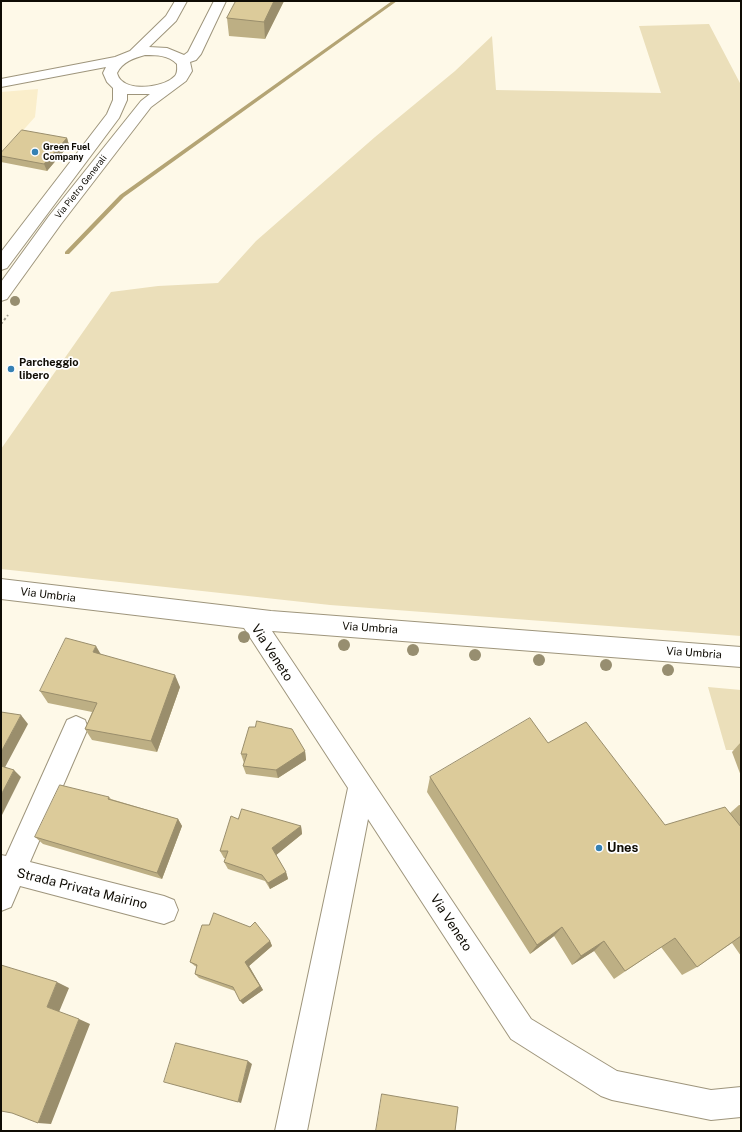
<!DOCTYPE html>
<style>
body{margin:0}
#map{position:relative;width:742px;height:1132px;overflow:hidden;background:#fef9e8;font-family:"Public Sans",sans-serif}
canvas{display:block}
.frame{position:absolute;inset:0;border:2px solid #0f0c04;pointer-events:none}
</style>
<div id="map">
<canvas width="742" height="1132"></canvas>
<div class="frame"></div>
</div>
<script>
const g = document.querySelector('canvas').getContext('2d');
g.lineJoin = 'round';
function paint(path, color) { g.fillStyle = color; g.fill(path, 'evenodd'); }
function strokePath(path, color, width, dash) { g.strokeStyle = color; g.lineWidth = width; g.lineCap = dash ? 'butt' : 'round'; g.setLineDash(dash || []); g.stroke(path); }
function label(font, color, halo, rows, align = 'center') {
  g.font = font + ' "Public Sans",sans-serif'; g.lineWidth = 3.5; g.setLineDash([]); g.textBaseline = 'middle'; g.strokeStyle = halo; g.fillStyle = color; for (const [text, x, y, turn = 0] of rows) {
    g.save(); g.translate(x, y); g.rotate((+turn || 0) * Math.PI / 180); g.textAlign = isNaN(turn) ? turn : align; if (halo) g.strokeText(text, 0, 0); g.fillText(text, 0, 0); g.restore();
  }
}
const built = new Path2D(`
 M 38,89 L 35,117 L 1,155 L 1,92 Z`);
const green = new Path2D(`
 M 709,24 L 741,85 L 741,636 L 330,605 L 1,569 L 1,449 L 111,292 L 158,286 L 218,283 L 256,241 L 375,137 L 455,71 L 492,36 L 496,90 L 661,93 L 639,26 Z
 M 708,687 L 741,690 L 741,750 L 726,750 Z`);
const stream = new Path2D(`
 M 392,1 L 397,1 L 124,197 L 69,254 L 65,254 L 65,252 L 120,195 Z`);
const path = new Path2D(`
 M 1,324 L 8,315`);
const minor = new Path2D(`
 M 175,1 L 187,1 L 176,21 L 149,47 L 167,48 L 184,55 L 188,52 L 214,1 L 226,1 L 201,54 L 196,60 L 190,62 L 192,71 L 186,81 L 151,107 L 61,224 L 7,299 L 1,301 L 1,282 L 49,216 L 141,101 L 150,94 L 127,94 L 127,100 L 119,118 L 7,268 L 1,270 L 1,252 L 107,114 L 113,100 L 113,88 L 107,82 L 103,73 L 106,67 L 1,87 L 1,79 L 115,57 L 130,51 L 166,16 ZM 145,55 C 157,55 168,55 177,64 C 177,68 178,72 175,76 C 165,87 133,91 122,81 C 119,79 118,76 117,73 C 122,62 134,58 145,55 Z
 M 1,579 L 271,611 L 741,647 L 741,667 L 272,631 L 531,1019 L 617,1071 L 711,1090 L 741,1087 L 741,1117 L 711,1120 L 612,1100 L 601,1096 L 511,1039 L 368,819 L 307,1131 L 275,1131 L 348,788 L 244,628 L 1,599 Z
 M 76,716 L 85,720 L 88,728 L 30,862 L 164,896 L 174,900 L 178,910 L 174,920 L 164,924 L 20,886 L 11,907 L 1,911 L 1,855 L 6,856 L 67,720 Z`);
const trees = [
 [15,301,5],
 [244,637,6],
 [344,645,6],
 [413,650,6],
 [475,655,6],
 [539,660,6],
 [606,665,6],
 [668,670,6]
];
const wall = new Path2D(`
 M 236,1 L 284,1 L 265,39 L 229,36 L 227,18 Z
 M 67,138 L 69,145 L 47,171 L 1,162 L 1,153 Z
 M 100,654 L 180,687 L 157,752 L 92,740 L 85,729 L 92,712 L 48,703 L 40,691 Z
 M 741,742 L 741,776 L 732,752 Z
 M 548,743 L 665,825 L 730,813 L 739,805 L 741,805 L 741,956 L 732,943 L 697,967 L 682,975 L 661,947 L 614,979 L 594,951 L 572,965 L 554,936 L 530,954 L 427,792 L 430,777 Z
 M 305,751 L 306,760 L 278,778 L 246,774 L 243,766 L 244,763 L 241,754 Z
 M 109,797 L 111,799 L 178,819 L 182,826 L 162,879 L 43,844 L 35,837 Z
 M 238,819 L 301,826 L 302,834 L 276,855 L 286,872 L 288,879 L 270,889 L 265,881 L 228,869 L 224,862 L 226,858 L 224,858 L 220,851 Z
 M 270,941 L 272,946 L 249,966 L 263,990 L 243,1004 L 235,991 L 199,978 L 195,974 L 197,967 L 195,966 L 190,962 Z`);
const shadedWall = new Path2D(`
 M 274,1 L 284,1 L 265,39 L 264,22 Z
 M 67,138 L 69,145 L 47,171 L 44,164 Z
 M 96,646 L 103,658 L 93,652 Z
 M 175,675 L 180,687 L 157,752 L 151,741 Z
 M 21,715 L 28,724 L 2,773 L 1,772 L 1,752 Z
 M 305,751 L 306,760 L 278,778 L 276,770 Z
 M 14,770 L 21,777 L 2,815 L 1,814 L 1,795 Z
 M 178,819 L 182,826 L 162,879 L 157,873 Z
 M 301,826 L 302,834 L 275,856 L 272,848 Z
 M 286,872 L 288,879 L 270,889 L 268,883 Z
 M 562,927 L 554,936 L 530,954 L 537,945 Z
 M 270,941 L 272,946 L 249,966 L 263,990 L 243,1004 L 240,1001 L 245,962 Z
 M 604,941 L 594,951 L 572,965 L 581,956 Z
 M 57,982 L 69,988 L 59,1012 L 47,1007 Z
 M 79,1019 L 90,1024 L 51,1124 L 38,1123 Z
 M 248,1061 L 252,1064 L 241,1103 L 238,1102 Z`);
const building = new Path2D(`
 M 236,1 L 274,1 L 264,22 L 227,18 Z
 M 22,130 L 67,138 L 44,164 L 1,156 L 1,153 Z
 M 66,638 L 96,646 L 93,652 L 175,675 L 151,741 L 85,729 L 97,703 L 40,691 Z
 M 1,712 L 21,715 L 1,752 Z
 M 530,718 L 548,743 L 586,722 L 665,825 L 725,807 L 741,827 L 741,936 L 697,967 L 675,938 L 625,971 L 604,941 L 581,956 L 562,927 L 537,945 L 430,777 Z
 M 257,721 L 292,729 L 305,751 L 276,770 L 243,766 L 247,754 L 241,754 L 249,727 L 255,727 Z
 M 1,766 L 14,770 L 1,795 Z
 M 60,785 L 109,797 L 108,799 L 178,819 L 157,873 L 35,837 Z
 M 242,809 L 301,826 L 272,848 L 286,872 L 268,883 L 262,875 L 224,862 L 228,851 L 220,851 L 231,816 L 238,819 Z
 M 214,913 L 250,927 L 255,922 L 270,941 L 245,962 L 260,986 L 240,1001 L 233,987 L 195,974 L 197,965 L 190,962 L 202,925 L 209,925 Z
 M 1,965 L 57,982 L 47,1007 L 79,1019 L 38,1123 L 12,1113 L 1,1111 Z
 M 176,1043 L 248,1061 L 238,1102 L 164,1082 Z
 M 382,1094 L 458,1107 L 455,1131 L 376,1131 Z`);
const markers = [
 [35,152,4,"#3581b4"],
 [11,369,4,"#3581b4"],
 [599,848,4,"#3581b4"]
];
const farPoinames = [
 ["Green Fuel",43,147],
 ["Company",43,157]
];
const farStreetnames = [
 ["Via Pietro Generali",81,187,-52]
];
const poiNames = [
 ["Parcheggio",19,363],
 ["libero",19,376]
];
const streetNames = [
 ["Via Umbria",48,595,7],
 ["Via Umbria",370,628,4],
 ["Via Umbria",694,653,4]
];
const nearStreetnames = [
 ["Via Veneto",272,653,57],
 ["Strada Privata Mairino",82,889,14],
 ["Via Veneto",451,923,57]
];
const nearPoinames = [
 ["Unes",607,848]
];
paint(built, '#faeecb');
paint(green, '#ebdfba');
paint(stream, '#b4a474');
strokePath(minor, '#9e957c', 2);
strokePath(path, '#a39f91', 2, [2.5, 2.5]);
paint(minor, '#fff');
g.fillStyle = '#978e70';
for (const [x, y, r] of trees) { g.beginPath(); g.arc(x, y, r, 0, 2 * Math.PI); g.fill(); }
paint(wall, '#bdaf84');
paint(shadedWall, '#9a8e6c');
paint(building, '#dccb9a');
strokePath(building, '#9a8e6c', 1);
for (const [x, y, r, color] of markers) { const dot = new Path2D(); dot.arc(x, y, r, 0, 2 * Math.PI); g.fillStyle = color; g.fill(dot); strokePath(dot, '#fff', 1.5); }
label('bold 9px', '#0f0c04', '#fff', farPoinames, 'left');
label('9px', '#0f0c04', '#fff', farStreetnames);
label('bold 11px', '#0f0c04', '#fff', poiNames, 'left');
label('11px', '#0f0c04', '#fff', streetNames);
label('13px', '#0f0c04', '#fff', nearStreetnames);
label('bold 13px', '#0f0c04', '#fff', nearPoinames, 'left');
</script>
